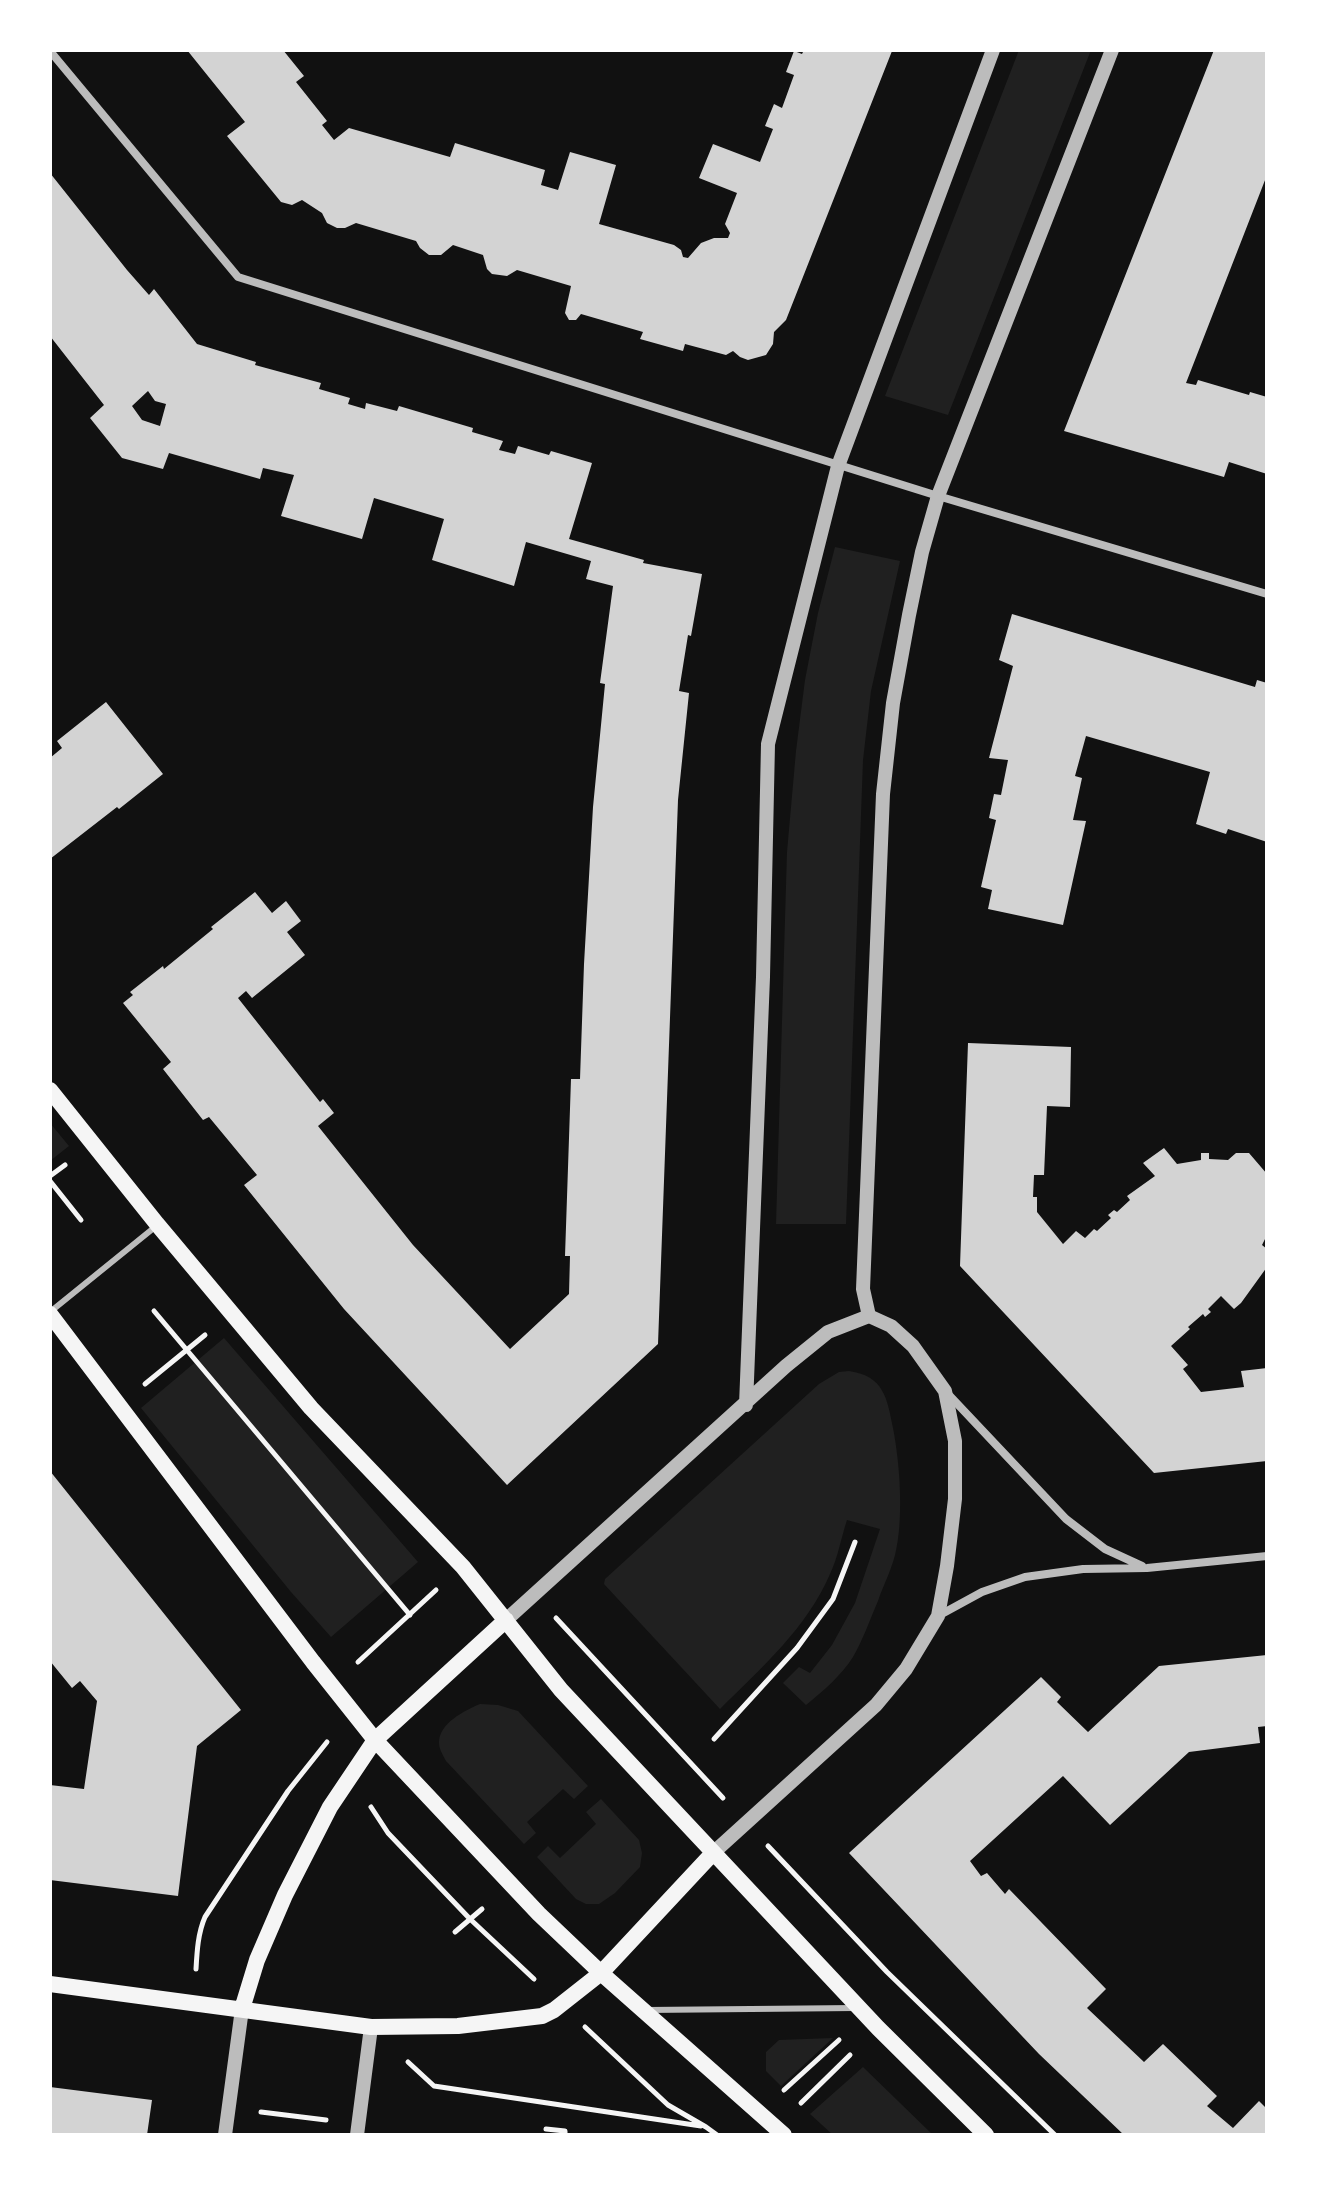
<!DOCTYPE html>
<style>
body{margin:0}
#map{position:relative;width:1317px;height:2185px;overflow:hidden;background:#111;font-family:"IBM Plex Sans",sans-serif}
canvas{display:block}
.frame{position:absolute;inset:0;border:52px solid #fff;pointer-events:none}
</style>
<div id="map">
<canvas width="1317" height="2185"></canvas>
<div class="frame"></div>
</div>
<script>
const g = document.querySelector('canvas').getContext('2d');
g.lineJoin = 'round';
function paint(path, color) { g.fillStyle = color; g.fill(path, 'evenodd'); }
function strokePath(path, color, width, dash) { g.strokeStyle = color; g.lineWidth = width; g.lineCap = dash ? 'butt' : 'round'; g.setLineDash(dash || []); g.stroke(path); }
const green = new Path2D(`
 M 1019,50 L 1091,50 L 948,415 L 885,396 Z
 M 835,547 L 900,561 L 871,691 L 863,760 L 846,1224 L 776,1224 L 787,852 L 796,751 L 805,680 L 818,613 Z
 M 50,1123 L 69,1146 L 50,1161 Z
 M 224,1338 L 418,1562 L 331,1637 L 291,1592 L 141,1408 Z
 M 849,1371 C 884,1376 887,1398 893,1428 C 900,1464 904,1520 895,1555 C 891,1571 883,1586 878,1601 C 870,1619 863,1640 853,1657 C 841,1676 823,1691 806,1705 L 783,1683 L 799,1667 L 810,1673 L 832,1645 L 855,1603 L 880,1529 L 847,1520 C 841,1538 838,1557 830,1574 C 807,1628 761,1668 720,1709 L 604,1584 L 605,1579 L 819,1384 L 839,1372 Z
 M 480,1704 L 498,1705 L 518,1711 L 588,1786 L 574,1799 L 563,1789 L 527,1822 L 536,1833 L 524,1844 L 446,1761 C 443,1755 439,1749 439,1743 C 439,1723 464,1711 480,1704 Z
 M 601,1799 L 639,1840 L 642,1853 L 640,1867 L 615,1893 L 599,1904 L 586,1904 L 576,1899 L 537,1857 L 548,1846 L 560,1858 L 596,1824 L 586,1812 Z
 M 833,2038 L 781,2086 L 766,2071 L 766,2052 L 779,2040 Z
 M 863,2067 L 933,2135 L 833,2135 L 810,2114 Z`);
const building = new Path2D(`
 M 187,50 L 283,50 L 304,76 L 296,82 L 327,121 L 322,125 L 334,140 L 349,128 L 450,157 L 455,143 L 545,170 L 541,185 L 558,190 L 570,152 L 616,165 L 599,224 L 674,245 L 681,250 L 683,257 L 688,258 L 701,243 L 714,238 L 728,238 L 730,233 L 725,224 L 737,193 L 699,178 L 713,144 L 760,162 L 773,129 L 765,126 L 774,104 L 782,108 L 794,75 L 786,72 L 794,51 L 802,54 L 804,50 L 892,51 L 786,320 L 774,332 L 773,344 L 766,355 L 748,360 L 740,357 L 733,351 L 726,355 L 685,344 L 683,351 L 640,339 L 643,332 L 581,314 L 576,320 L 569,320 L 565,313 L 571,286 L 517,270 L 507,276 L 492,274 L 487,269 L 483,255 L 453,245 L 441,255 L 429,255 L 420,248 L 416,241 L 356,223 L 345,228 L 337,228 L 327,223 L 322,213 L 302,200 L 292,205 L 281,202 L 227,136 L 245,122 Z
 M 1214,50 L 1267,50 L 1267,175 L 1186,383 L 1196,385 L 1198,380 L 1249,395 L 1250,392 L 1267,397 L 1267,474 L 1229,462 L 1224,477 L 1064,431 Z
 M 50,173 L 127,270 L 149,295 L 154,289 L 197,344 L 256,362 L 255,365 L 321,383 L 319,389 L 350,398 L 348,404 L 365,409 L 366,403 L 397,411 L 399,406 L 473,428 L 472,432 L 503,441 L 499,450 L 515,454 L 518,446 L 549,455 L 551,451 L 592,463 L 569,539 L 644,560 L 643,563 L 702,574 L 691,636 L 688,635 L 679,691 L 689,693 L 678,800 L 658,1344 L 507,1485 L 344,1309 L 244,1185 L 257,1175 L 209,1117 L 203,1120 L 163,1069 L 171,1062 L 123,1003 L 133,995 L 130,992 L 163,966 L 164,969 L 213,929 L 211,927 L 255,892 L 272,913 L 286,901 L 301,921 L 287,932 L 305,955 L 252,998 L 246,991 L 238,998 L 320,1102 L 323,1099 L 334,1113 L 318,1126 L 413,1245 L 510,1349 L 569,1294 L 570,1256 L 565,1256 L 571,1079 L 580,1079 L 584,964 L 593,807 L 605,684 L 600,683 L 613,586 L 586,579 L 591,561 L 526,542 L 514,586 L 432,560 L 444,519 L 374,498 L 362,539 L 281,516 L 294,475 L 263,468 L 260,479 L 169,453 L 163,469 L 122,458 L 90,418 L 104,405 L 50,336 ZM 148,391 L 155,401 L 166,404 L 160,426 L 142,420 L 132,406 Z
 M 1012,614 L 1255,687 L 1257,680 L 1267,683 L 1267,842 L 1228,829 L 1226,834 L 1196,824 L 1210,772 L 1086,736 L 1075,776 L 1082,778 L 1073,820 L 1086,821 L 1063,925 L 988,909 L 992,890 L 981,887 L 996,820 L 989,818 L 994,794 L 1001,795 L 1008,760 L 989,758 L 1013,666 L 999,660 Z
 M 106,702 L 163,774 L 119,809 L 117,807 L 50,859 L 50,758 L 62,748 L 57,741 Z
 M 968,1043 L 1071,1047 L 1070,1107 L 1047,1106 L 1044,1175 L 1034,1175 L 1033,1197 L 1037,1197 L 1037,1212 L 1063,1244 L 1076,1231 L 1085,1238 L 1094,1229 L 1097,1231 L 1111,1218 L 1108,1215 L 1114,1210 L 1117,1212 L 1130,1200 L 1127,1196 L 1155,1176 L 1143,1163 L 1164,1148 L 1177,1164 L 1201,1160 L 1201,1153 L 1209,1153 L 1209,1159 L 1228,1160 L 1236,1153 L 1249,1153 L 1267,1174 L 1267,1235 L 1262,1245 L 1267,1249 L 1267,1267 L 1241,1303 L 1234,1309 L 1221,1296 L 1208,1309 L 1211,1312 L 1205,1317 L 1203,1314 L 1188,1327 L 1190,1329 L 1171,1346 L 1188,1365 L 1183,1369 L 1201,1392 L 1244,1387 L 1241,1371 L 1267,1368 L 1267,1461 L 1154,1473 L 960,1266 Z
 M 50,1471 L 241,1710 L 197,1746 L 178,1896 L 50,1880 L 50,1785 L 84,1789 L 97,1701 L 80,1681 L 72,1688 L 50,1661 Z
 M 1267,1655 L 1267,1726 L 1258,1727 L 1260,1743 L 1189,1752 L 1110,1825 L 1063,1776 L 970,1861 L 981,1876 L 987,1873 L 1005,1894 L 1009,1889 L 1106,1989 L 1087,2008 L 1144,2062 L 1163,2044 L 1217,2096 L 1207,2106 L 1233,2128 L 1259,2101 L 1267,2109 L 1267,2135 L 1124,2135 L 1039,2054 L 849,1853 L 1041,1677 L 1061,1697 L 1057,1702 L 1088,1732 L 1159,1666 Z
 M 50,2087 L 152,2100 L 147,2135 L 50,2135 Z`);
const path = new Path2D(`
 M 50,1176 L 65,1165
 M 50,1181 L 81,1220
 M 154,1311 L 410,1615
 M 145,1384 L 205,1335
 M 556,1618 L 723,1798
 M 358,1662 L 436,1590
 M 714,1739 L 797,1648 L 833,1599 L 855,1542
 M 371,1807 L 388,1833 L 470,1919 L 534,1979
 M 768,1846 L 887,1972 L 1055,2135
 M 455,1932 L 482,1909
 M 196,1969 C 197,1951 198,1933 205,1917 L 288,1791 L 327,1742
 M 585,2027 L 668,2105 L 706,2127 L 717,2135
 M 408,2062 L 434,2086 L 701,2126
 M 784,2090 L 839,2040
 M 801,2103 L 850,2055
 M 261,2112 L 326,2120
 M 546,2129 L 565,2131 L 565,2135`);
const service = new Path2D(`
 M 50,1312 L 155,1227
 M 647,2010 L 855,2008`);
const minor = new Path2D(`
 M 50,51 L 238,277 L 938,496 L 1267,594
 M 948,1394 L 1066,1519 L 1105,1549 L 1142,1566
 M 938,1616 L 982,1592 L 1025,1577 L 1083,1569 L 1147,1568 L 1267,1556`);
const tertiary = new Path2D(`
 M 869,1316 L 863,1289 L 883,794 L 893,703 L 909,615 L 922,552 L 938,496 L 1112,50
 M 746,1405 L 763,977 L 768,744 L 838,466 L 993,50
 M 506,1620 L 786,1366 L 828,1332 L 869,1316 L 891,1326 L 913,1346 L 945,1391 L 955,1441 L 955,1499 L 947,1566 L 938,1616 L 906,1669 L 876,1705 L 713,1853
 M 225,2135 L 242,2009
 M 357,2135 L 371,2027`);
const secondary = new Path2D(`
 M 50,1090 L 157,1224 L 311,1408 L 463,1567 L 561,1690 L 878,2028 L 986,2135
 M 50,1314 L 313,1662 L 375,1740 L 539,1914 L 601,1973 L 784,2135
 M 50,1984 L 371,2027 L 458,2026 L 542,2016 L 554,2010 L 601,1973 L 713,1853
 M 242,2009 L 257,1960 L 285,1895 L 330,1807 L 375,1740 L 506,1620`);
paint(green, '#202020');
paint(building, '#d3d3d3');
strokePath(path, '#f5f5f5', 5);
strokePath(service, '#bcbcbc', 6);
strokePath(minor, '#bcbcbc', 8);
strokePath(tertiary, '#bcbcbc', 14);
strokePath(secondary, '#f5f5f5', 16);
</script>
